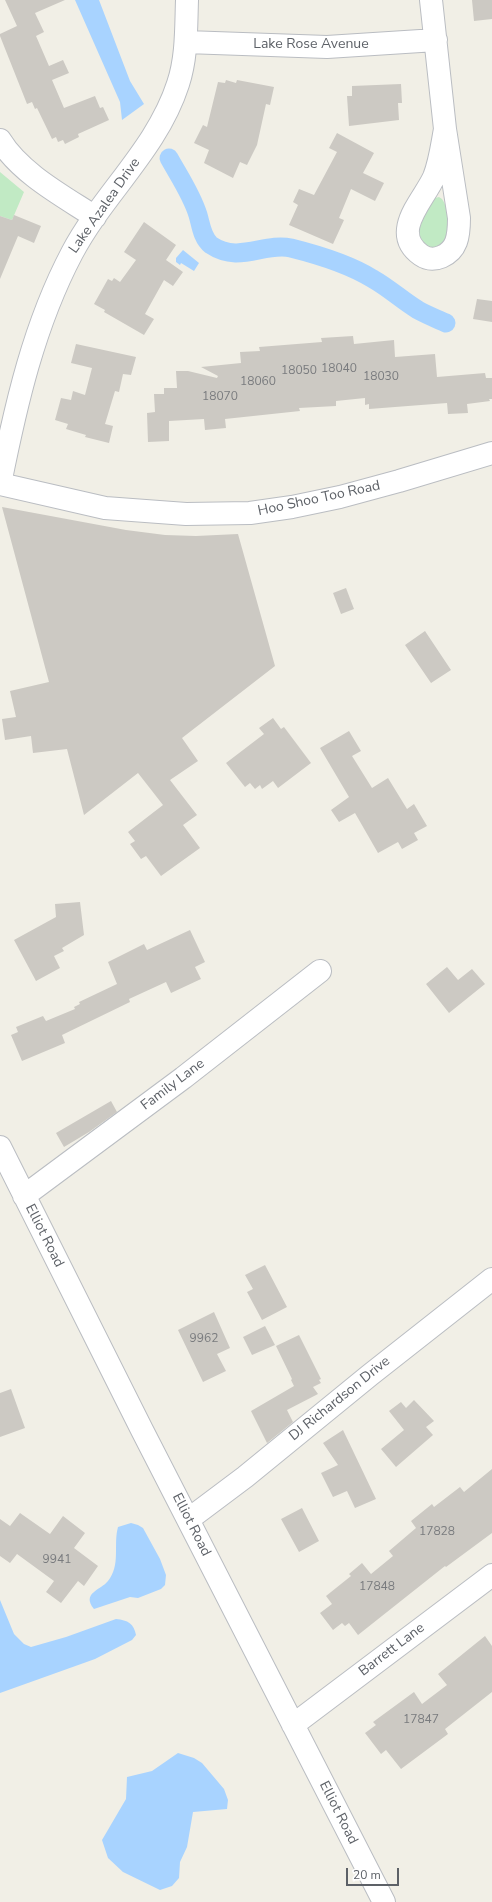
<!DOCTYPE html>
<style>
body{margin:0}
#map{position:relative;width:492px;height:1902px;overflow:hidden;background:#f1efe6;font-family:"Nunito Sans",sans-serif}
canvas{display:block}
.scale{position:absolute;left:346px;top:1868px;width:53px;height:18px;box-sizing:border-box;border:2px solid #5d6167;border-top:0;padding-left:5px;font-size:12px;line-height:14px;white-space:nowrap;color:#5d6167;-webkit-text-stroke:3px #fff;paint-order:stroke}
</style>
<div id="map">
<canvas width="492" height="1902"></canvas>
<div class="scale">20 m</div>
</div>
<script>
const g = document.querySelector('canvas').getContext('2d');
g.lineJoin = 'round';
function paint(path, color) { g.fillStyle = color; g.fill(path, 'evenodd'); }
function strokePath(path, color, width, dash) { g.strokeStyle = color; g.lineWidth = width; g.lineCap = dash ? 'butt' : 'round'; g.setLineDash(dash || []); g.stroke(path); }
function label(font, color, halo, rows, align = 'center') {
  g.font = font + ' "Nunito Sans",sans-serif'; g.lineWidth = 3; g.setLineDash([]); g.textBaseline = 'middle'; g.strokeStyle = halo; g.fillStyle = color; for (const [text, x, y, turn = 0] of rows) {
    g.save(); g.translate(x, y); g.rotate((+turn || 0) * Math.PI / 180); g.textAlign = isNaN(turn) ? turn : align; if (halo) g.strokeText(text, 0, 0); g.fillText(text, 0, 0); g.restore();
  }
}
const green = new Path2D(`
 M 0,172 L 24,192 L 12,220 L 0,216 Z
 M 439,197 L 442,199 C 449,208 453,239 440,246 C 438,247 434,248 431,248 L 421,242 C 415,225 426,212 435,198 Z`);
const water = new Path2D(`
 M 75,0 L 99,0 L 130,81 L 144,104 L 122,120 L 120,102 Z
 M 183,250 L 199,263 L 194,271 L 181,263 L 180,265 L 176,262 L 176,258 Z
 M 131,1523 L 138,1525 L 143,1528 L 160,1559 L 166,1575 L 165,1585 L 161,1589 L 138,1598 L 130,1597 L 94,1609 C 81,1593 101,1590 108,1581 C 121,1565 113,1545 118,1527 Z
 M 0,1600 L 14,1634 L 24,1644 L 31,1647 L 66,1637 L 116,1619 C 128,1620 134,1624 136,1635 L 132,1640 L 95,1659 L 0,1693 Z
 M 178,1753 L 194,1758 L 202,1763 L 224,1789 L 228,1800 L 227,1809 L 193,1812 L 187,1847 L 180,1862 L 179,1878 L 172,1886 L 160,1890 L 123,1872 L 108,1858 L 102,1840 L 126,1799 L 127,1777 L 152,1771 Z`);
const canal = new Path2D(`
 M 169,158 C 179,176 192,195 198,215 C 201,225 202,238 211,245 C 239,264 264,242 291,248 C 319,255 349,264 373,279 C 389,288 403,301 418,310 C 427,315 437,319 446,323`);
const building = new Path2D(`
 M 5,0 L 65,0 L 35,13 L 44,32 L 36,36 L 49,66 L 63,60 L 69,73 L 52,80 L 64,108 L 95,96 L 100,108 L 103,107 L 109,120 L 78,134 L 79,137 L 65,144 L 63,140 L 58,142 L 56,137 L 52,139 L 37,108 L 35,109 L 32,102 L 27,104 L 0,36 L 0,34 L 17,26 Z
 M 472,0 L 492,0 L 492,19 L 474,21 Z
 M 226,80 L 236,83 L 237,80 L 274,87 L 270,105 L 266,104 L 257,145 L 247,165 L 240,162 L 233,178 L 204,163 L 209,150 L 194,143 L 203,125 L 207,127 L 218,82 L 225,83 Z
 M 401,84 L 402,103 L 398,103 L 399,120 L 349,126 L 347,96 L 352,96 L 352,86 Z
 M 337,133 L 374,153 L 363,173 L 384,183 L 375,201 L 351,189 L 339,218 L 344,220 L 333,244 L 289,225 L 298,205 L 293,202 L 299,189 L 314,195 L 337,152 L 329,148 Z
 M 14,215 L 41,226 L 34,243 L 18,236 L 0,279 L 0,216 L 12,220 Z
 M 144,222 L 176,245 L 166,260 L 183,272 L 173,286 L 164,280 L 145,314 L 154,319 L 144,335 L 104,312 L 105,310 L 94,304 L 108,279 L 112,281 L 114,278 L 120,282 L 136,260 L 124,252 Z
 M 477,299 L 492,301 L 492,322 L 473,319 Z
 M 353,336 L 354,344 L 394,340 L 395,357 L 435,354 L 437,377 L 485,373 L 486,378 L 492,378 L 492,399 L 489,399 L 490,401 L 467,404 L 468,413 L 448,414 L 447,403 L 369,409 L 369,404 L 365,405 L 365,398 L 336,401 L 336,406 L 299,408 L 300,411 L 225,419 L 226,428 L 205,430 L 204,419 L 169,421 L 169,441 L 148,442 L 147,413 L 155,412 L 154,394 L 164,394 L 164,388 L 177,388 L 176,371 L 188,371 L 217,378 L 218,376 L 201,367 L 241,363 L 240,352 L 260,351 L 259,347 L 322,342 L 321,338 Z
 M 76,344 L 136,357 L 131,375 L 123,374 L 119,392 L 115,391 L 105,424 L 113,426 L 109,443 L 85,437 L 86,435 L 66,429 L 68,424 L 55,420 L 61,398 L 71,400 L 73,391 L 85,395 L 92,368 L 71,363 Z
 M 2,507 L 126,530 L 165,535 L 196,536 L 238,534 L 275,666 L 182,738 L 198,761 L 170,780 L 197,815 L 183,825 L 200,848 L 161,876 L 146,856 L 141,859 L 130,844 L 135,841 L 128,832 L 163,805 L 138,773 L 84,815 L 67,749 L 33,753 L 31,736 L 5,740 L 2,719 L 16,717 L 10,691 L 49,682 Z
 M 346,588 L 354,609 L 341,614 L 333,593 Z
 M 425,631 L 451,670 L 431,683 L 405,645 Z
 M 273,718 L 281,729 L 284,727 L 311,763 L 278,788 L 273,781 L 262,789 L 260,785 L 255,789 L 250,783 L 245,787 L 226,763 L 264,734 L 259,728 Z
 M 349,731 L 361,751 L 352,756 L 372,788 L 388,778 L 407,809 L 414,804 L 427,826 L 414,833 L 418,840 L 402,849 L 398,842 L 378,853 L 355,813 L 339,822 L 331,810 L 349,797 L 320,748 Z
 M 80,902 L 84,935 L 62,948 L 64,951 L 54,956 L 60,968 L 36,981 L 14,940 L 56,917 L 55,904 Z
 M 190,930 L 205,962 L 195,967 L 201,979 L 171,993 L 166,982 L 129,999 L 130,1002 L 62,1035 L 65,1043 L 22,1061 L 11,1035 L 18,1032 L 16,1027 L 43,1016 L 46,1021 L 75,1009 L 74,1007 L 80,1004 L 79,1002 L 117,984 L 108,962 L 144,944 L 147,950 Z
 M 447,967 L 458,980 L 472,969 L 485,984 L 449,1013 L 426,984 Z
 M 111,1101 L 117,1112 L 89,1132 L 64,1147 L 56,1133 Z
 M 265,1265 L 287,1307 L 262,1320 L 247,1292 L 253,1289 L 245,1275 Z
 M 214,1312 L 230,1348 L 217,1354 L 226,1371 L 203,1382 L 178,1330 Z
 M 265,1326 L 275,1345 L 252,1355 L 243,1337 Z
 M 299,1335 L 321,1379 L 319,1380 L 321,1383 L 313,1387 L 318,1394 L 287,1410 L 293,1422 L 267,1443 L 251,1411 L 294,1386 L 291,1380 L 292,1379 L 276,1346 Z
 M 11,1389 L 25,1428 L 0,1437 L 0,1393 Z
 M 414,1400 L 434,1421 L 426,1427 L 433,1435 L 396,1467 L 381,1449 L 404,1430 L 389,1411 L 401,1402 L 406,1408 Z
 M 343,1430 L 376,1499 L 355,1508 L 347,1491 L 333,1497 L 321,1473 L 338,1465 L 323,1443 Z
 M 492,1469 L 492,1533 L 446,1567 L 445,1566 L 358,1635 L 349,1623 L 345,1626 L 342,1623 L 333,1630 L 320,1613 L 332,1604 L 326,1596 L 351,1576 L 349,1574 L 362,1563 L 371,1574 L 393,1556 L 389,1551 L 416,1528 L 411,1521 L 432,1504 L 434,1507 L 460,1487 L 464,1492 Z
 M 302,1508 L 319,1541 L 299,1552 L 281,1519 Z
 M 20,1513 L 50,1534 L 63,1516 L 85,1533 L 74,1548 L 98,1566 L 84,1586 L 78,1581 L 61,1603 L 46,1592 L 54,1581 L 17,1554 L 10,1563 L 0,1556 L 0,1519 L 10,1526 Z
 M 485,1636 L 492,1646 L 492,1692 L 445,1729 L 448,1734 L 401,1769 L 386,1750 L 381,1754 L 365,1733 L 376,1725 L 373,1722 L 414,1692 L 422,1704 L 447,1685 L 438,1674 Z`);
const minor = new Path2D(`
 M 431,0 L 445,129 L 459,218 C 459,226 459,234 456,242 C 451,255 434,264 421,255 C 389,232 424,200 434,177 C 440,162 442,145 445,129
 M 186,42 L 327,47 L 436,40
 M 0,140 C 20,173 63,196 95,217
 M 0,484 C 16,404 34,325 72,253 C 103,194 157,149 178,84 C 187,57 186,28 187,0
 M 0,484 L 105,508 L 186,514 L 250,513 L 292,507 L 340,497 L 399,481 L 492,453
 M 0,1147 L 142,1430 L 384,1902
 M 24,1196 L 183,1078 L 320,971
 M 189,1519 L 245,1477 L 370,1375 L 492,1279
 M 293,1725 L 492,1575`);
const numberNames = [
 ["18040",339,369],
 ["18050",299,371],
 ["18030",381,377],
 ["18060",258,382],
 ["18070",220,397],
 ["9962",204,1339],
 ["17828",437,1532],
 ["9941",57,1560],
 ["17848",377,1587],
 ["17847",421,1720]
];
const streetNames = [
 ["Lake Rose Avenue",311,45],
 ["Lake Azalea Drive",105,206,-55],
 ["Hoo Shoo Too Road",319,499,-12],
 ["Family Lane",173,1085,-37],
 ["Elliot Road",44,1236,63],
 ["DJ Richardson Drive",340,1399,-39],
 ["Elliot Road",191,1525,63],
 ["Barrett Lane",392,1650,-37],
 ["Elliot Road",338,1813,63]
];
paint(green, '#c1eac4');
paint(water, '#a8d3ff');
strokePath(canal, '#a8d3ff', 19);
paint(building, '#ccc9c3');
strokePath(minor, '#babdc2', 24);
strokePath(minor, '#fff', 22);
label('12px', '#797b7e', null, numberNames);
label('14px', '#5d6167', '#fff', streetNames);
</script>
